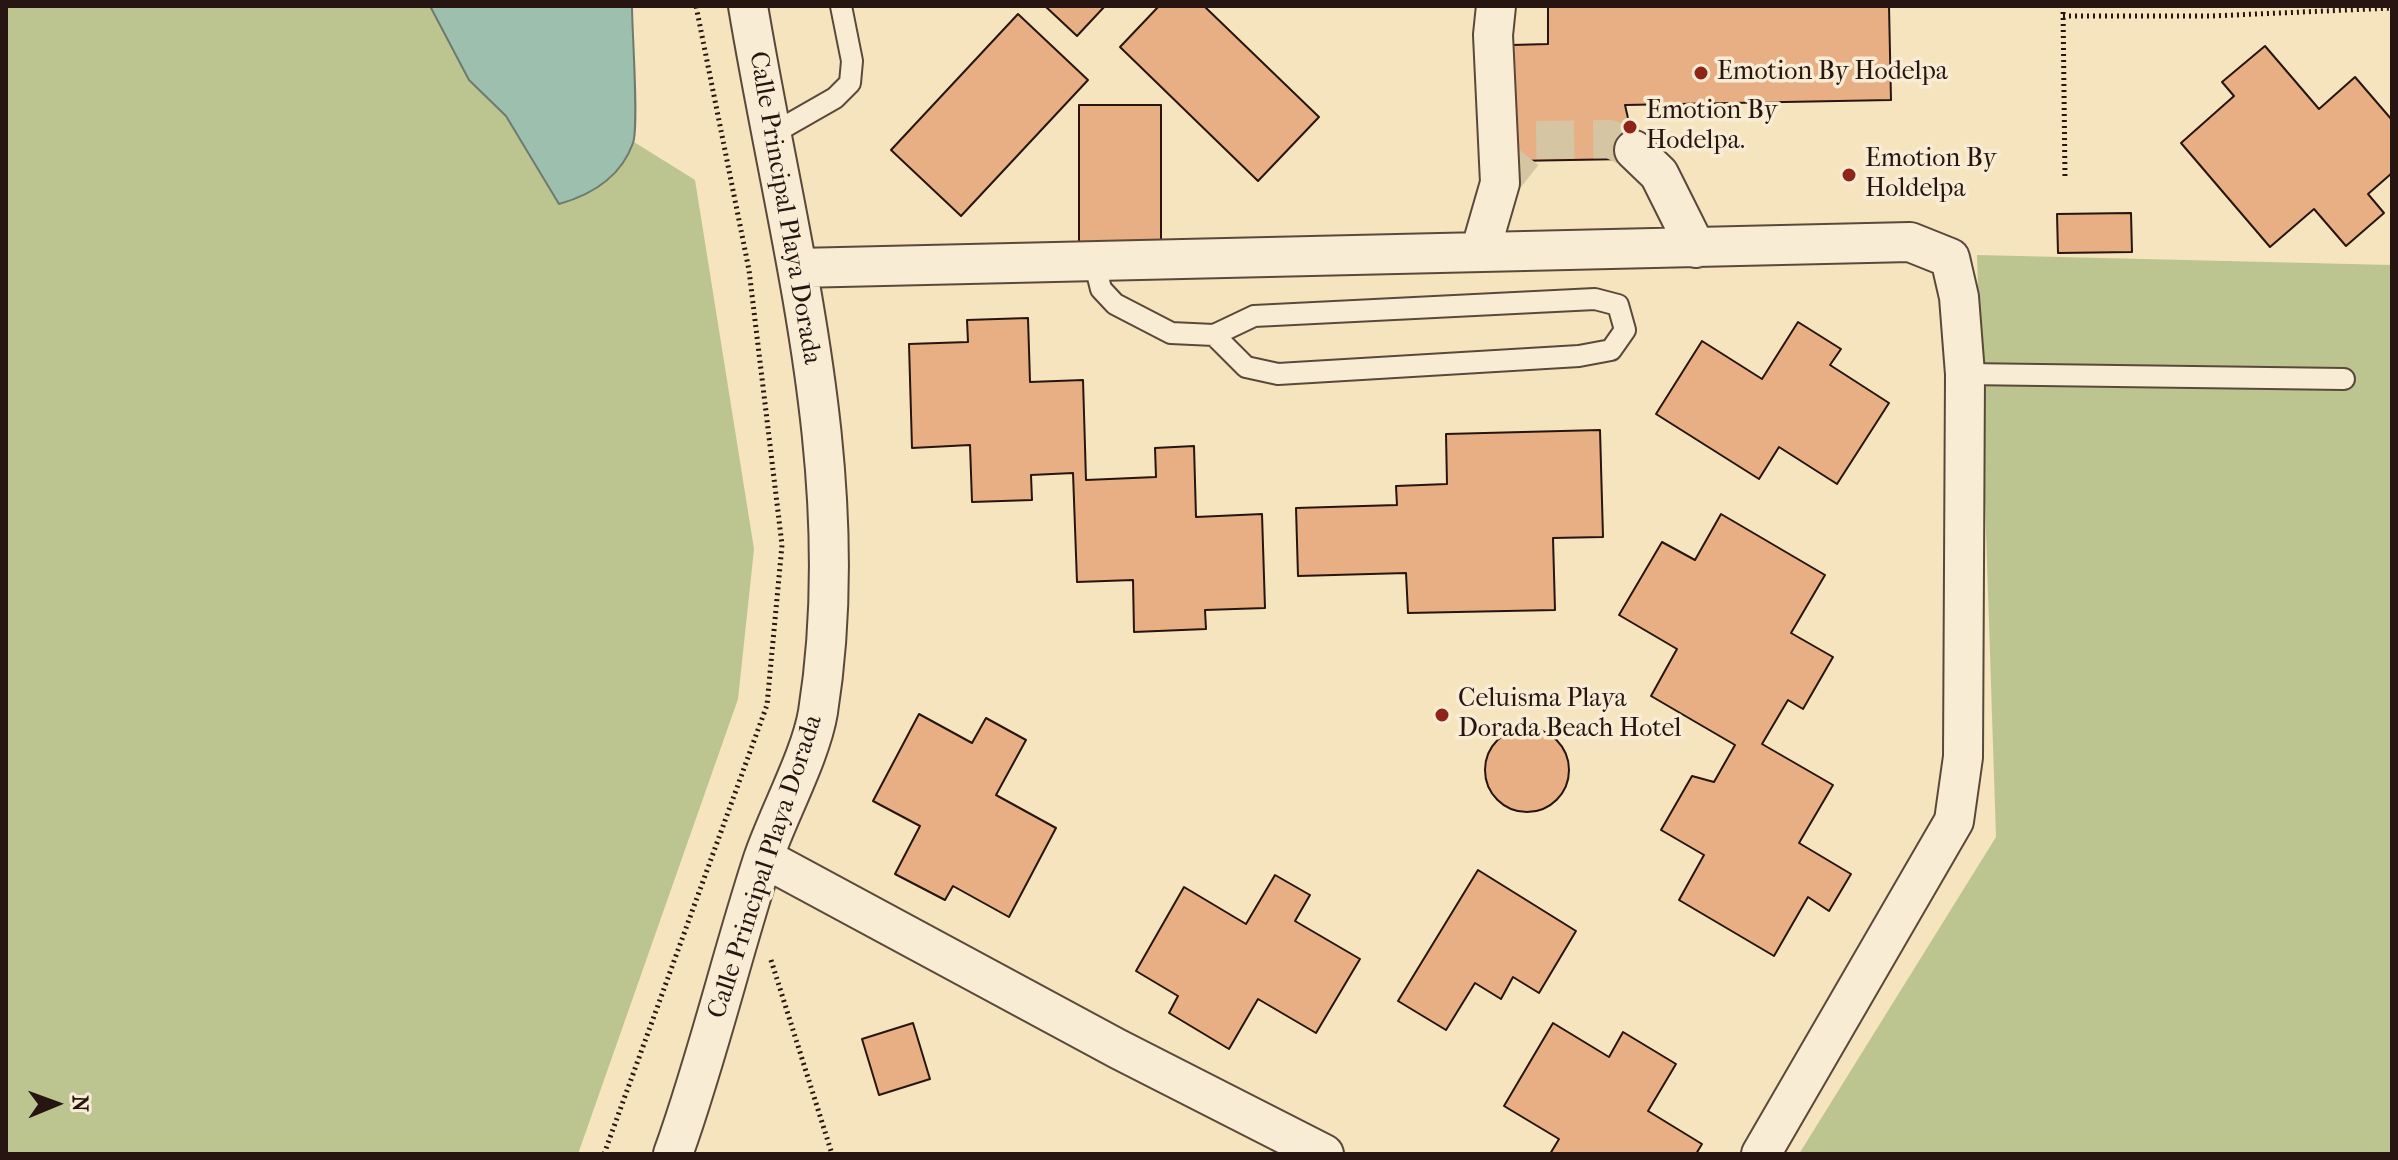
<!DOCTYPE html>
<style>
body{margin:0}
#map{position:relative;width:2398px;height:1160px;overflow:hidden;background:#f5e4bd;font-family:"IM FELL French Canon",serif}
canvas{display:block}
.frame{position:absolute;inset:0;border:8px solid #261510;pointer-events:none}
.north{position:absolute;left:16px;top:1064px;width:80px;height:80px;-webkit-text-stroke:6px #f8edd4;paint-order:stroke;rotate:89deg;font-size:22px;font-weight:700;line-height:32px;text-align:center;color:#261510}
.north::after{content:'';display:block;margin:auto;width:28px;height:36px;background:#261510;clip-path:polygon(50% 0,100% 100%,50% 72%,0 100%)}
</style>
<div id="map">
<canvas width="2398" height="1160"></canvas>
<div class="frame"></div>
<div class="north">N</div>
</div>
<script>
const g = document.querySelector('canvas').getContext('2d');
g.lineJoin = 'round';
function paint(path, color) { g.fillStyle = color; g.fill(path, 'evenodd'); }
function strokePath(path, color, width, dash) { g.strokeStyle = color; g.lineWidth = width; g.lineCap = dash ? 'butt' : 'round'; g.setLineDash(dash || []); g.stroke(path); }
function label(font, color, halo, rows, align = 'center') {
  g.font = font + ' "IM FELL French Canon",serif'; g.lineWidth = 7; g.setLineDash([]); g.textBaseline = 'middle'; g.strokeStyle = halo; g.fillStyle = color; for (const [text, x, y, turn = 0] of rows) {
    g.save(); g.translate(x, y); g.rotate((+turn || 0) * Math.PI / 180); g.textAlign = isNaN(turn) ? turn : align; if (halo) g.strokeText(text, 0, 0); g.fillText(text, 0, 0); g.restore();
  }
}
const green = new Path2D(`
 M 6,6 L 430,6 L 469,80 L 506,116 L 559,204 L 610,179 L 634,142 L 695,180 L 754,549 L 738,699 L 578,1154 L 6,1154 Z
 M 1977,255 L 2392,265 L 2392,1154 L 1799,1154 L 1996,837 Z`);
const water = new Path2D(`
 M 430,6 L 632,6 C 632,31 639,126 633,143 C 621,177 591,195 559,204 L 506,116 L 469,80 Z`);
const building = new Path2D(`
 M 1045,6 L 1105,6 L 1077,36 Z
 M 1159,6 L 1204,6 L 1319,117 L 1258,181 L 1120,47 Z
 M 1548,6 L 1889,6 L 1891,100 L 1625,105 L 1630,127 L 1626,159 L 1514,161 L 1512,45 L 1548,44 Z
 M 1018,14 L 1088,80 L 961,216 L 891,150 Z
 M 2265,46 L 2319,109 L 2355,77 L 2392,120 L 2392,173 L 2368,194 L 2384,213 L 2346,246 L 2314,209 L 2270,247 L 2181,143 L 2234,96 L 2222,82 Z
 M 1079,105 L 1161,105 L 1161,247 L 1079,247 Z
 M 2131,213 L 2132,252 L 2058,253 L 2057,214 Z
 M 1028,318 L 1030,382 L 1083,380 L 1086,480 L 1156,477 L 1155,448 L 1194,446 L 1196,517 L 1262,514 L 1265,608 L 1205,610 L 1206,629 L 1134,632 L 1133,580 L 1077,582 L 1073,473 L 1031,475 L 1032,500 L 972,502 L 970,445 L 912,448 L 909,344 L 968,342 L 967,320 Z
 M 1798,322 L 1841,349 L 1830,365 L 1889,403 L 1837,484 L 1779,447 L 1759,479 L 1656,414 L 1702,341 L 1762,379 Z
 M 1600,430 L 1603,537 L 1553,538 L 1555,610 L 1408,613 L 1406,573 L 1298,576 L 1296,508 L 1397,505 L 1396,486 L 1447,484 L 1446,434 Z
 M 1721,514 L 1825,575 L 1791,633 L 1833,657 L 1803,709 L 1788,700 L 1762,744 L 1833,785 L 1799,843 L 1851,874 L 1829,911 L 1808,897 L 1774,956 L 1679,900 L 1704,855 L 1661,830 L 1692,776 L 1714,782 L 1735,745 L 1651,696 L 1677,649 L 1619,615 L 1662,542 L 1695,560 Z
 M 919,714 L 972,743 L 986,718 L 1026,740 L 996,795 L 1056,828 L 1009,917 L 953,886 L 945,900 L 895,874 L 920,826 L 873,801 Z
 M1485 770a42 42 0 1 1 84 0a42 42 0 1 1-84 0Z
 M 1478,870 L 1576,931 L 1539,993 L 1513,977 L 1501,999 L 1475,983 L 1446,1030 L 1398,1001 Z
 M 1275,875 L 1310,895 L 1295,921 L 1360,959 L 1316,1033 L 1258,999 L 1229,1049 L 1169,1013 L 1178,996 L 1136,971 L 1184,887 L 1246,924 Z
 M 913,1023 L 930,1079 L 879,1095 L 862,1039 Z
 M 1553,1023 L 1609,1057 L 1623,1032 L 1676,1064 L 1648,1111 L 1702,1144 L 1696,1154 L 1550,1154 L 1559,1139 L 1504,1106 Z`);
const streetTunnel = new Path2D(`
 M 1500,183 L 1534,140 L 1610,139 L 1634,150`);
const path = new Path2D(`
 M 2063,6 L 2065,178
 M 2063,16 L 2212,16 L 2392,8
 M 771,960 L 832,1154
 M 604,1154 L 767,705 L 782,545 L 749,270 L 696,6`);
const lane = new Path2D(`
 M 772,134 L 835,98 L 850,83 L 852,61 L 841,6
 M 1094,261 L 1101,289 L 1115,304 L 1171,333 L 1214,335 L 1254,316 L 1595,299 L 1618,305 L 1625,330 L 1611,350 L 1579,356 L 1278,374 L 1246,367 L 1214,335
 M 1965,374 L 2344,379`);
const street = new Path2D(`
 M 1634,150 L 1659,174 L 1696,248
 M 1480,252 L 1500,183 L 1493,35 L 1496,6
 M 798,268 L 1910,242 L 1950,258 L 1959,297 L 1965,374 L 1963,757 L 1954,821 L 1761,1154
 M 764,858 L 1118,1049 L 1324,1154
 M 673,1154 C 708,1057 731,957 763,859 C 778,815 811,755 818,712 C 856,473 787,240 748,6`);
const markers = [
 [1701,73,8,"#8f2418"],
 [1630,127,8,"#8f2418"],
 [1849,175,8,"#8f2418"],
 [1442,715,8,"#8f2418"]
];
const poiNames = [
 ["Emotion By Hodelpa",1717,73],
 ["Emotion By",1646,112],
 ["Hodelpa.",1646,142],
 ["Emotion By",1865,160],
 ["Holdelpa",1865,190],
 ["Celuisma Playa",1458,700],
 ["Dorada Beach Hotel",1458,730]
];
const streetNames = [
 ["Calle Principal Playa Dorada",784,208,80],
 ["Calle Principal Playa Dorada",766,867,-72]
];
paint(green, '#bcc490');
paint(water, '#9dbfad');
strokePath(water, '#6d7b6e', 2);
paint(building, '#e8ae84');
strokePath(building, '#261510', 2);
strokePath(streetTunnel, '#d6c5a3', 38, [38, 19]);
strokePath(lane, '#5a493b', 24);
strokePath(street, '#5a493b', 42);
strokePath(path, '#261510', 5, [2, 4]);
strokePath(lane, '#f8edd4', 20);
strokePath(street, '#f8edd4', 38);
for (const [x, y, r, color] of markers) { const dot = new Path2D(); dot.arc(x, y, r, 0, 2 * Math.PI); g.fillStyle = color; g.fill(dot); strokePath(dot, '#f8edd4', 3); }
label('26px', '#261510', '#f8edd4', poiNames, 'left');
label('26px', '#261510', '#f8edd4', streetNames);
</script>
